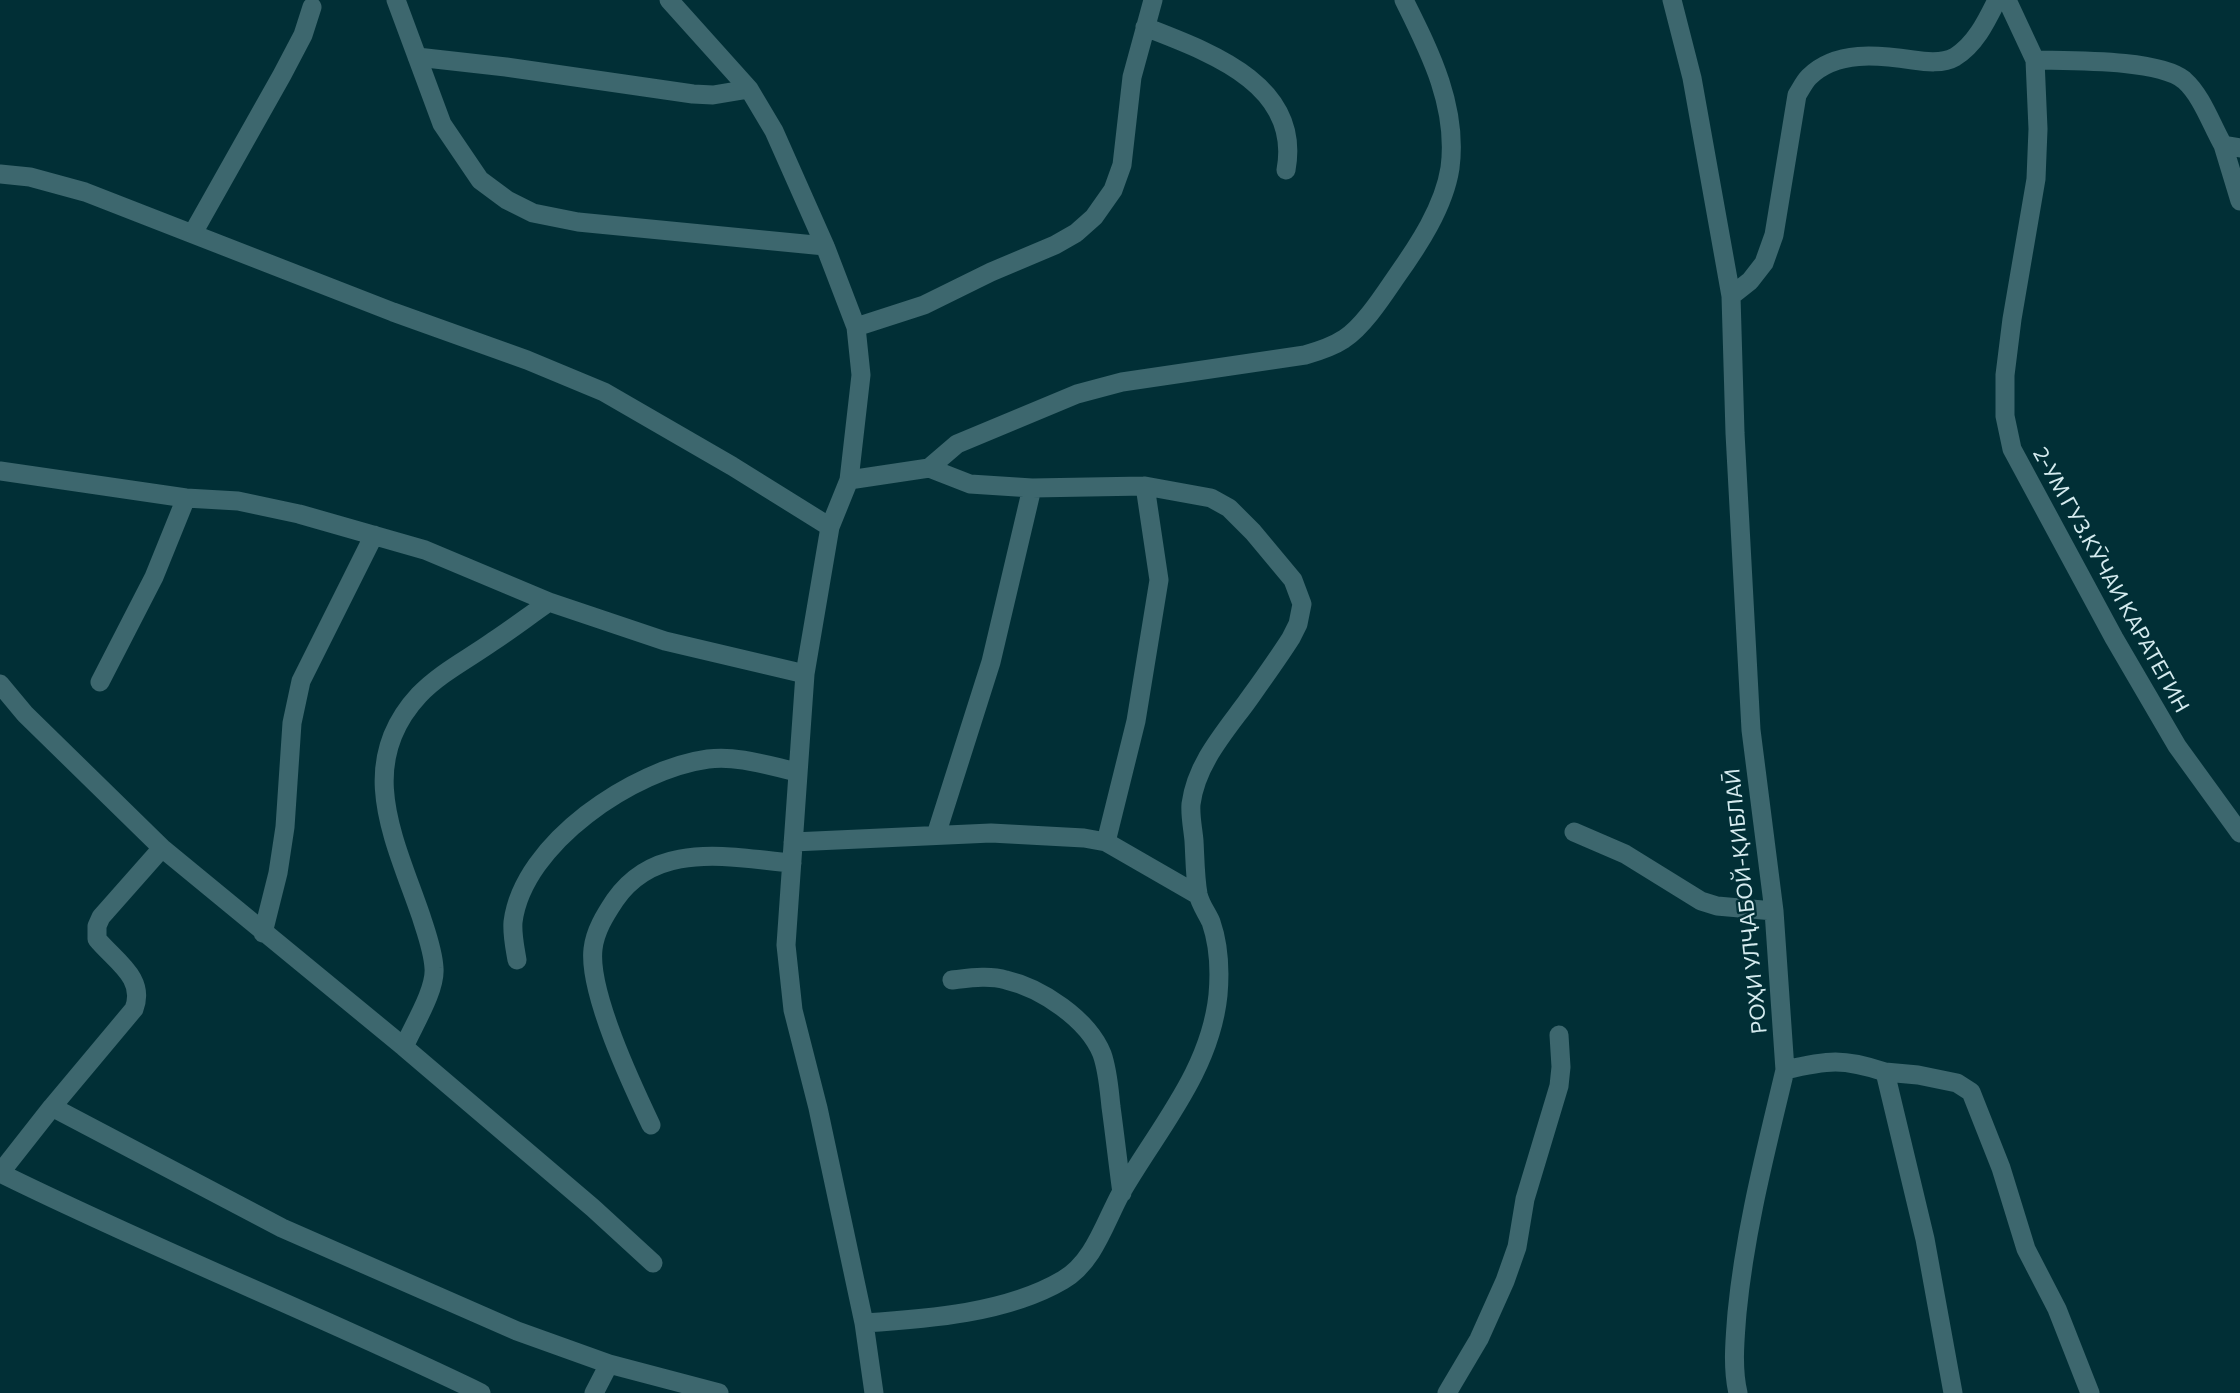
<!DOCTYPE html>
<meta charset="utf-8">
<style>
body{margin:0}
canvas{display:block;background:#012f36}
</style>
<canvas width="2240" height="1393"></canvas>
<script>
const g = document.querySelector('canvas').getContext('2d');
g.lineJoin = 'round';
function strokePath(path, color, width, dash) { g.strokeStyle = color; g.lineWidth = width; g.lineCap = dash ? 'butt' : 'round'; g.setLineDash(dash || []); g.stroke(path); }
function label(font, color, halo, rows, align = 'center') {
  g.font = font + ' Commissioner,sans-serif'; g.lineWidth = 5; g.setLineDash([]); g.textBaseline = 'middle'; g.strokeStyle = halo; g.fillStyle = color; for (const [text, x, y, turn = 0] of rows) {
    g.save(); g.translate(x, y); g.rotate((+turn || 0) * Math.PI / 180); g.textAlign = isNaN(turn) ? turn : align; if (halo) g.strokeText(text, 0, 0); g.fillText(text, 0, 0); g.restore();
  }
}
const minor = new Path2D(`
 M 396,0 L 442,124 L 480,180 L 507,200 L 533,213 L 578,222 L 825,246
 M 669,0 L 749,89 L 774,131 L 825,246 L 856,327 L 861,375 L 849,480 L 830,527 L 805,674 L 786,945 L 793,1010 L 818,1108 L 864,1323 L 874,1393
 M 1672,0 L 1692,78 L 1731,296 L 1735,433 L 1751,730 L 1774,911 L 1785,1070 C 1828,1060 1843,1058 1885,1072 L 1925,1239 L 1953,1393
 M 2007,0 L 2035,60 L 2038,129 L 2036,179 L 2012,319 L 2005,375 L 2005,416 L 2012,449 L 2114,638 L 2177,746 L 2240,833
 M 1145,27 C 1209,52 1302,84 1286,170
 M 417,57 L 506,67 L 693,94 L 713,95 L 749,89
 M 2035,60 C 2070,61 2158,59 2184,80 C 2202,96 2211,124 2223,145 L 2240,148
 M 2223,145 L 2240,201
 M 0,174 L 30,177 L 85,192 L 393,312 L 527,360 L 604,392 L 732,466 L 830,527
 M 193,233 L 282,75 L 303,35 L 312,7
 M 1731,296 L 1750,281 L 1764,263 L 1774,235 L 1797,95 C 1801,89 1804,82 1809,77 C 1836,50 1879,55 1913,60 C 1926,62 1943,64 1955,57 C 1976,44 1987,20 1997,0
 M 856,327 L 924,305 L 991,272 L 1055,245 L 1076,233 L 1094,217 L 1113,190 L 1122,165 L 1132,77 L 1153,0
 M 0,471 L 186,498 L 238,501 L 299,514 L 425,550 L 549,602 L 665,641 L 805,674
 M 849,480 L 929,468 L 957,444 L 1077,394 L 1122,382 L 1305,355 C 1319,351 1332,347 1344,339 C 1363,327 1383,296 1396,277 C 1418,246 1444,207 1450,168 C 1458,107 1430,52 1404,0
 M 100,682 L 154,577 L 186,498
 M 0,684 L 25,714 L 162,848 L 101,917 L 97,926 L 97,939 C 115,961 146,978 134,1009 L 52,1107 L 282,1228 L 517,1331 L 609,1364 L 719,1393
 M 1574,832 L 1625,854 L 1701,901 L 1717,906 L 1774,911
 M 936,835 L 991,662 L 1032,488
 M 793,842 L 991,833 L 1084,838 L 1106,842 L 1198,895
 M 1106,842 L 1136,721 L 1159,580 L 1145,486
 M 162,848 L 404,1047 C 413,1026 436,990 434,968 C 433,950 426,932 421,916 C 395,840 354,765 419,695 C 440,673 468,659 492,642 C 512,629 530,615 549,602
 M 263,933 L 278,873 L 285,827 L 292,723 L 301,681 L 374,535
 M 517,960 C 515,948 512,935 513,922 C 523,843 634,769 708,759 C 737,755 770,766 798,772
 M 952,980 C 970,978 989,975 1006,980 C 1041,988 1088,1019 1102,1054 C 1108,1071 1109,1089 1111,1107 C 1115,1136 1118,1164 1122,1193
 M 404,1047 L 593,1208 L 653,1263
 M 1885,1072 L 1918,1075 L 1957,1083 L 1971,1092 L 2001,1168 L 2026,1249 L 2057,1309 L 2090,1393
 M 651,1125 C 632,1085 588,992 593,949 C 595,931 605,915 615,900 C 631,877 652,864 680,859 C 716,852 756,860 792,863
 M 0,1173 C 158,1251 322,1316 481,1393
 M 0,1173 L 52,1107
 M 864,1323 C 928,1319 1007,1313 1063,1280 C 1094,1262 1105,1222 1121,1193 C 1157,1130 1210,1072 1218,995 C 1220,972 1219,945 1211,922 C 1207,913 1200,904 1198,894 C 1195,877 1195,858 1194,841 C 1193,829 1190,816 1191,804 C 1196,765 1223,734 1246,703 C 1261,682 1277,660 1291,638 L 1298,624 L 1302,604 L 1293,580 L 1253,532 L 1229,508 L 1211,498 L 1145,486 L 1032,488 L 970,484 L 929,468
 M 594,1393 L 609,1364
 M 1447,1393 L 1479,1339 L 1505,1281 L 1517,1247 L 1525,1199 L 1559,1086 L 1561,1067 L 1559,1035
 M 1738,1393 C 1732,1367 1735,1339 1737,1313 C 1745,1230 1766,1150 1785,1070`);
const streetNames = [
 ["2-УМ ГУЗ.КӮЧАИ КАРАТЕГИН",2111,580,61],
 ["РОҲИ УЛҶАБОЙ-ҚИБЛАӢ",1746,901,-96]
];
strokePath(minor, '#3d676e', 19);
label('21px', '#d5ebef', '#012f36', streetNames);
</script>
